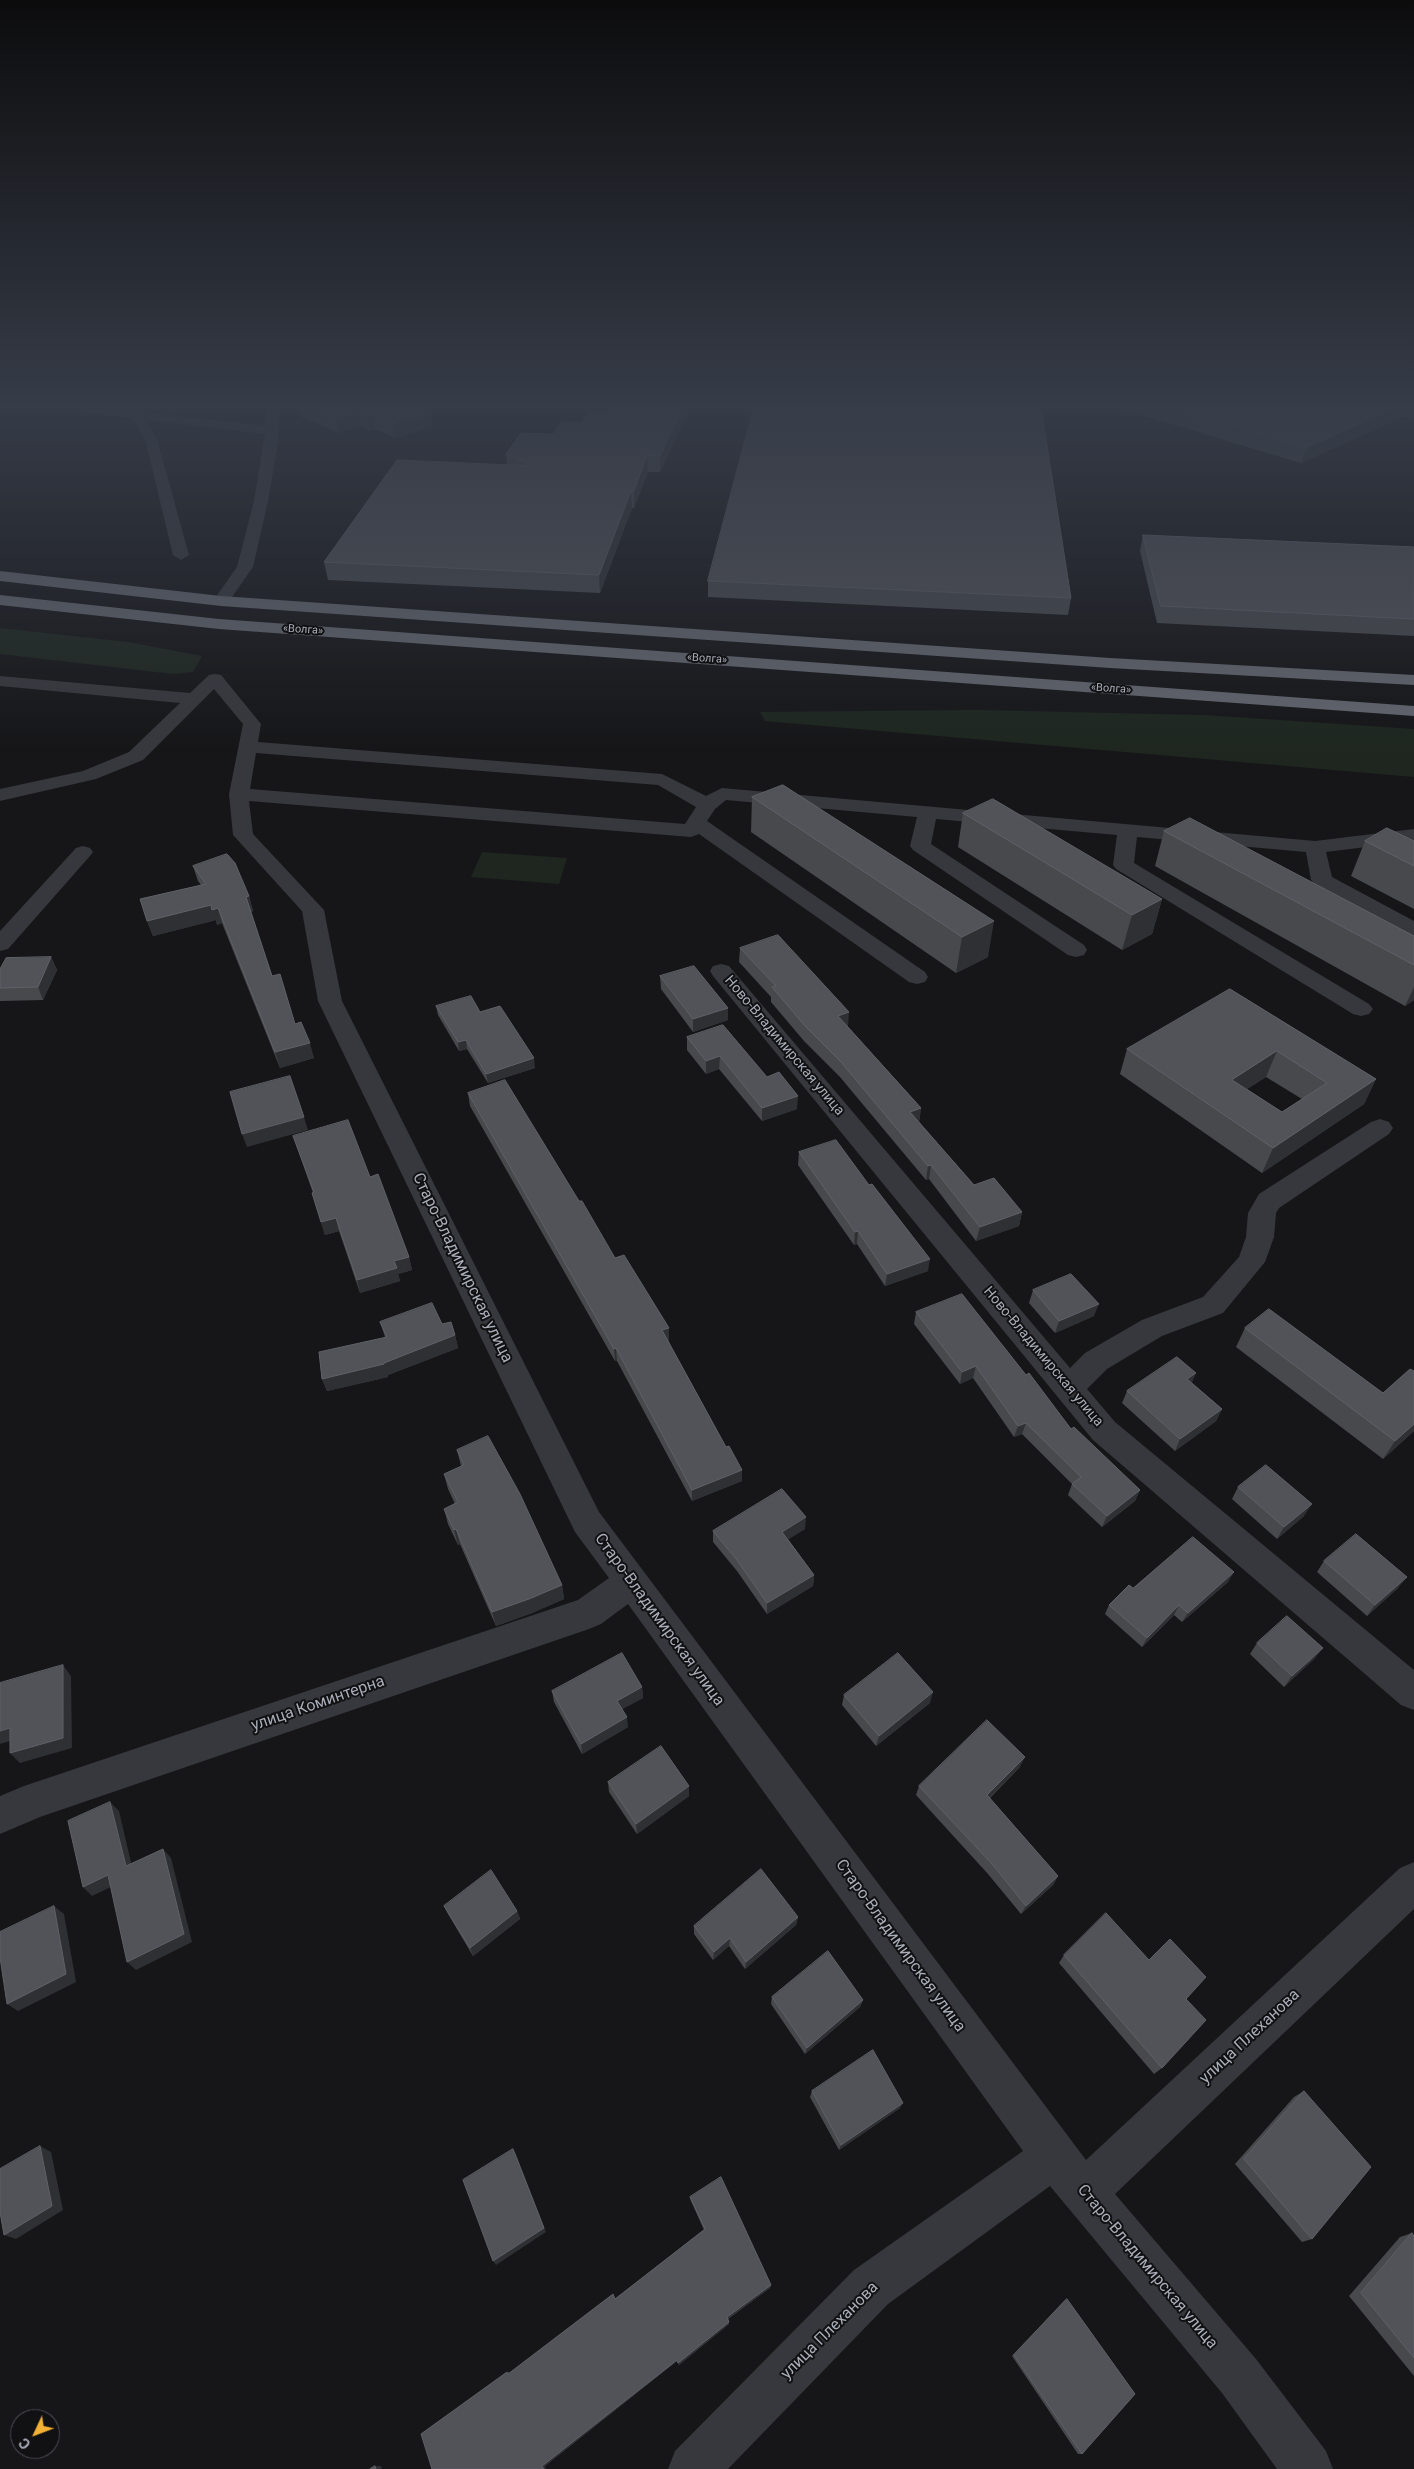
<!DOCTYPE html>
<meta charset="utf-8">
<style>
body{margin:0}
#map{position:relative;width:1414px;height:2469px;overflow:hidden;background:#161618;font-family:Roboto,sans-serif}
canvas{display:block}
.north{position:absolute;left:10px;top:2409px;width:50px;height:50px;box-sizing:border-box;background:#111113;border:1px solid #4d4f55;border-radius:50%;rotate:227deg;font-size:14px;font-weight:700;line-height:20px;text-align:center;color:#a8adb8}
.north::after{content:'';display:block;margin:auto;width:18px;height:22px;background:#f2b134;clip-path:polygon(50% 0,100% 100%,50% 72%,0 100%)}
</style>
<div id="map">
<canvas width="1414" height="2469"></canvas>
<div class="north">С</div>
</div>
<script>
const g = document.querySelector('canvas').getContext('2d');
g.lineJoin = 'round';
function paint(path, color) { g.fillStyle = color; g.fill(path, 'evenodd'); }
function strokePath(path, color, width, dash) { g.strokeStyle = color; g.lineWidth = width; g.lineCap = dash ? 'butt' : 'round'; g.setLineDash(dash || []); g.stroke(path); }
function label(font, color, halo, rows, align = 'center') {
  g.font = font + ' Roboto,sans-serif'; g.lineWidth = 4; g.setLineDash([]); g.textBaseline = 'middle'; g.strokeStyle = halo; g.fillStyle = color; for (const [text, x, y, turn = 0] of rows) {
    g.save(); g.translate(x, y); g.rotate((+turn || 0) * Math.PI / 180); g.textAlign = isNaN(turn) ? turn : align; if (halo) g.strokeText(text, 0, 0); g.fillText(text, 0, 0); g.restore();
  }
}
const green = new Path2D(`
 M 0,628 L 128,642 L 202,656 L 193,672 L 173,674 L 0,654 Z
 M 978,710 L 1204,715 L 1414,729 L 1414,777 L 765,721 L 760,712 Z
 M 482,852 L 567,858 L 559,884 L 471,877 Z`);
const minor = new Path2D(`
 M 82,407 L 127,410 L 125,407 L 137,407 L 140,412 L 266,426 L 267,407 L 279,407 L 278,443 L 268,501 L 253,567 L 227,604 L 215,604 L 213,601 L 237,567 L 254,501 L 265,434 L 145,420 L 157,439 L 189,555 L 181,560 L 173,555 L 145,439 L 132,418 L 87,413 L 83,412 Z
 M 1376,407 L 1397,407 L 1414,412 L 1414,420 Z
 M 215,674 L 221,675 L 261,724 L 258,742 L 662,774 L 706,796 L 722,788 L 1315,841 L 1414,829 L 1414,841 L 1326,852 L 1332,877 L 1414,921 L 1414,937 L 1406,935 L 1315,884 L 1311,880 L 1306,852 L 1137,837 L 1134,863 L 1369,1004 L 1373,1009 L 1369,1014 L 1361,1016 L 1353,1014 L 1116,869 L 1113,865 L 1117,835 L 936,819 L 931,844 L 1084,945 L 1087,950 L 1084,955 L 1076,957 L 1068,955 L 913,850 L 910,846 L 917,817 L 726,800 L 715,809 L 707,821 L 925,972 L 928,977 L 925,982 L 917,984 L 909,982 L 699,834 L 691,837 L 249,801 L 253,834 L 324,910 L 342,1001 L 599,1512 L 1086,2160 L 1400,1868 L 1414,1862 L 1414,1909 L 1115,2194 L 1256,2359 L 1326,2451 L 1333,2469 L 1277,2469 L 1222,2393 L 1050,2186 L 888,2304 L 728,2469 L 668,2469 L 675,2451 L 854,2270 L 1023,2151 L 628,1604 L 601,1624 L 589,1629 L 40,1817 L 0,1834 L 0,1796 L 24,1786 L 578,1600 L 609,1578 L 575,1532 L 318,1001 L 302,911 L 233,835 L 229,794 L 243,724 L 214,689 L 143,760 L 96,779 L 0,801 L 0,789 L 83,771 L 129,752 L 180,703 L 0,686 L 0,676 L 190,693 L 209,675 ZM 256,753 L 658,785 L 696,807 L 685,824 L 250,789 Z
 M 83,846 L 90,848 L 93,852 L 90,856 L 8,949 L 0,951 L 0,931 L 76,848 Z
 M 721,964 L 729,966 L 1070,1368 L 1085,1353 L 1142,1320 L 1203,1297 L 1239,1257 L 1246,1237 L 1248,1213 L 1259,1194 L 1371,1122 L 1380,1119 L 1389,1122 L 1393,1128 L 1389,1134 L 1279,1208 L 1276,1213 L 1274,1237 L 1265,1262 L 1223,1313 L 1162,1336 L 1107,1369 L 1087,1389 L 1115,1422 L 1414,1670 L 1414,1710 L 1401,1705 L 1093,1440 L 713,976 L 710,971 L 713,966 Z`);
const highway = new Path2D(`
 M 0,571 L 221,596 L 1110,658 L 1414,675 L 1414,685 L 1110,668 L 221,606 L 0,581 Z
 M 0,595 L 219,619 L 1414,706 L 1414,716 L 219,629 L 0,605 Z`);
const wall = new Path2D(`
 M 298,407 L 420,407 L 431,413 L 433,427 L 395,438 L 375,429 L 370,431 L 361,426 L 338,433 L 300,416 Z
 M 1114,407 L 1414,407 L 1414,410 L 1404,407 L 1401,418 L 1301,463 Z
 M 687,415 L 660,472 L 648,472 L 634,508 L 632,508 L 600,593 L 328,580 L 324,562 L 507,464 L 506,454 L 582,423 Z
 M 1143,535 L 1414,547 L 1414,636 L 1157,623 L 1140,551 Z
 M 708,581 L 1071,598 L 1068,615 L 708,597 Z
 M 783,785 L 988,957 L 956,973 L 751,832 L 752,797 Z
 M 963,813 L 1162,899 L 1152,934 L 1122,950 L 958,847 Z
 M 1164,831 L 1414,936 L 1414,1000 L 1405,1006 L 1155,866 Z
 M 1365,841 L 1414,841 L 1414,909 L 1351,876 Z
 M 193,866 L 249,896 L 253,911 L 251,912 L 272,976 L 295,1024 L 314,1058 L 280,1068 L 222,923 L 217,925 L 216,920 L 153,936 L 147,921 L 201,885 L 198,881 Z
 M 740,948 L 848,1027 L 921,1108 L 919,1122 L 974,1185 L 1022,1212 L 1019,1226 L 976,1241 L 929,1179 L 926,1180 L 840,1077 L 804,1041 L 771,1002 L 771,997 L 739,962 Z
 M 51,957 L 57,970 L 43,1000 L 0,1001 L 0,969 Z
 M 660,976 L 728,1008 L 728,1020 L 693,1032 L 661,989 Z
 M 1230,989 L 1376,1079 L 1364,1104 L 1262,1173 L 1120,1074 L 1127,1049 ZM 1266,1077 L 1302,1099 L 1282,1112 L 1247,1089 Z
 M 436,1006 L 535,1068 L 488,1083 L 467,1049 L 459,1051 L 438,1015 Z
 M 687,1037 L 767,1077 L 797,1109 L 762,1121 L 719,1069 L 706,1074 L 687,1050 Z
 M 468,1093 L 615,1258 L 669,1328 L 669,1340 L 668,1341 L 726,1447 L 742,1470 L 742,1481 L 692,1501 L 617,1361 L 615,1361 L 470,1106 Z
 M 293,1136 L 370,1177 L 409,1257 L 412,1270 L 398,1274 L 400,1281 L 360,1293 L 339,1231 L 325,1235 L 312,1193 L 313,1193 Z
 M 799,1152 L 869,1185 L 928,1271 L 885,1286 L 857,1244 L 854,1245 L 798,1165 Z
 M 1033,1290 L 1094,1316 L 1055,1333 L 1029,1303 Z
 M 916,1312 L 1026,1375 L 1071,1429 L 1140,1490 L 1135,1501 L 1102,1527 L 1068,1495 L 1072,1484 L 1022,1434 L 1014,1437 L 973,1378 L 960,1384 L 914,1324 Z
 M 380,1322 L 442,1324 L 455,1335 L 458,1348 L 388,1375 L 388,1377 L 327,1391 L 322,1379 L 385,1337 Z
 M 1245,1328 L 1383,1393 L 1414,1431 L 1383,1459 L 1236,1347 Z
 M 1192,1383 L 1222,1409 L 1216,1421 L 1175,1451 L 1122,1403 L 1127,1391 Z
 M 457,1450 L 562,1585 L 564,1599 L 532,1613 L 496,1626 L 460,1544 L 458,1545 L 448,1524 L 444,1509 L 455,1504 L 448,1489 L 444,1474 L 461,1466 Z
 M 1238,1487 L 1304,1516 L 1277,1539 L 1232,1499 Z
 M 805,1529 L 788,1539 L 814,1575 L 813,1586 L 767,1614 L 737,1571 L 713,1542 L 713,1531 Z
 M 1324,1561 L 1398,1588 L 1367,1616 L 1317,1572 Z
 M 1228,1582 L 1182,1622 L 1174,1615 L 1142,1647 L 1105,1614 L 1109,1605 L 1133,1588 Z
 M 1257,1643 L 1315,1658 L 1284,1687 L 1250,1654 Z
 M 642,1687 L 643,1698 L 622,1709 L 628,1727 L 582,1754 L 554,1702 L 552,1691 Z
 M 844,1695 L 930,1703 L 876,1746 L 842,1705 Z
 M 1020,1767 L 990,1798 L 1058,1876 L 1053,1885 L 1021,1914 L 988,1874 L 916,1795 L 919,1786 Z
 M 608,1782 L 689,1796 L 637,1834 L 609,1792 Z
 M 444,1906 L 517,1911 L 520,1919 L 473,1956 L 448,1914 Z
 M 798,1917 L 796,1925 L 745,1969 L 729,1946 L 713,1960 L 694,1934 L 694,1926 Z
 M 1064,1955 L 1149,1960 L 1186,1999 L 1162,2068 L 1154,2074 L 1059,1963 Z
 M 772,1997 L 863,2000 L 860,2007 L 805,2054 L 771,2004 Z
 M 812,2091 L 900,2108 L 839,2150 L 810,2097 Z
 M 1304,2091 L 1312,2239 L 1302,2242 L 1235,2164 L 1294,2097 Z
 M 690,2197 L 771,2285 L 770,2288 L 728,2319 L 729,2324 L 679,2365 L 677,2361 L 545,2466 L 507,2372 L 510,2373 L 616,2299 L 704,2230 L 691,2201 Z
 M 1412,2233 L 1414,2236 L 1414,2376 L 1349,2296 L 1400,2237 Z
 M 1067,2299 L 1082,2454 L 1078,2454 L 1012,2356 L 1064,2301 Z`);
const shadedWall = new Path2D(`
 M 414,407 L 420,407 L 421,416 L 431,413 L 433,427 L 395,438 L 393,423 Z
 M 683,407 L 687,407 L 687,415 L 660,472 L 660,456 Z
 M 1396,407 L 1404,407 L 1401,418 L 1301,463 L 1306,448 Z
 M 358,412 L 361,426 L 338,433 L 335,418 Z
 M 373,414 L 375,429 L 370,431 L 367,416 Z
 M 647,455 L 648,472 L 634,508 L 634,491 Z
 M 631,491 L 632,508 L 600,593 L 599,575 Z
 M 249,896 L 253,911 L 251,912 L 246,897 Z
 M 1162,899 L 1152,934 L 1122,950 L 1132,915 Z
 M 211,905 L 218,908 L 222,923 L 217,925 L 216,920 L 153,936 L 147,921 Z
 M 994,921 L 988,957 L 956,973 L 962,937 Z
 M 51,957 L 57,970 L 43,1000 L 38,987 Z
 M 1414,987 L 1414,1000 L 1405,1006 Z
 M 728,1008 L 728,1020 L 693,1032 L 693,1019 Z
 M 849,1012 L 848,1027 L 838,1016 Z
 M 466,1040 L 467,1049 L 459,1051 L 458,1042 Z
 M 310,1043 L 314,1058 L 280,1068 L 275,1052 Z
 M 1277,1051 L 1266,1077 L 1222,1105 L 1232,1080 Z
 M 720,1056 L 719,1069 L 706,1074 L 706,1061 Z
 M 534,1058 L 535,1068 L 488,1083 L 486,1074 Z
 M 1376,1079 L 1364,1104 L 1262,1173 L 1273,1148 Z
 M 798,1096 L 797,1109 L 762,1121 L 762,1108 Z
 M 921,1108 L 919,1123 L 910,1112 Z
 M 304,1117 L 308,1130 L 247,1147 L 242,1134 Z
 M 931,1165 L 929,1179 L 926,1180 L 928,1166 Z
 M 1022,1212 L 1019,1226 L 976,1241 L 980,1227 Z
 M 336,1218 L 339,1231 L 325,1235 L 321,1222 Z
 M 858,1231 L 857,1244 L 854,1245 L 855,1232 Z
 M 409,1257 L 412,1270 L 398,1274 L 400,1281 L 360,1293 L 357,1280 L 394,1261 Z
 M 930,1259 L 928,1271 L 885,1286 L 887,1274 Z
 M 1099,1304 L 1094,1316 L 1055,1333 L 1059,1321 Z
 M 669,1328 L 669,1340 L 663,1343 L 662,1330 Z
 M 455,1335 L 458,1348 L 388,1375 L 388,1377 L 327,1391 L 322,1379 L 384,1363 Z
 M 616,1348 L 617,1361 L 615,1361 L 614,1349 Z
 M 976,1366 L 973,1378 L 960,1384 L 962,1372 Z
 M 1196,1373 L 1191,1385 L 1187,1379 Z
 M 1222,1409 L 1216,1421 L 1175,1451 L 1180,1439 Z
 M 1026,1423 L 1022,1434 L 1014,1437 L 1018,1426 Z
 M 1414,1424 L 1414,1431 L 1383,1459 L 1395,1441 Z
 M 742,1470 L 742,1481 L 692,1501 L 692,1490 Z
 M 1140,1490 L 1135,1501 L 1102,1527 L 1107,1516 Z
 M 1312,1504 L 1304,1516 L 1277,1539 L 1284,1527 Z
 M 806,1517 L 805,1529 L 781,1544 L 782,1532 Z
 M 456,1529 L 460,1544 L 458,1545 L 454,1530 Z
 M 1234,1572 L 1228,1582 L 1182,1622 L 1188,1613 Z
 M 814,1575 L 813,1586 L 767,1614 L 767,1603 Z
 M 1407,1577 L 1398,1588 L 1367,1616 L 1375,1605 Z
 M 562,1585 L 564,1599 L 532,1613 L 496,1626 L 492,1612 Z
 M 1179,1605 L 1174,1615 L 1142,1647 L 1147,1638 Z
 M 1323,1648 L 1315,1658 L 1284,1687 L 1292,1676 Z
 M 63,1665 L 71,1676 L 72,1748 L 20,1763 L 10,1753 Z
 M 642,1687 L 643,1698 L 619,1711 L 617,1701 Z
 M 933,1692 L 930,1703 L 876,1746 L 879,1736 Z
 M 627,1717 L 628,1727 L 582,1754 L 581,1744 Z
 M 10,1728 L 20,1738 L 0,1744 L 0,1731 Z
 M 1025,1757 L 1020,1767 L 983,1804 L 987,1795 Z
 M 689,1786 L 689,1796 L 637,1834 L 636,1824 Z
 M 110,1802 L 119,1811 L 134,1875 L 126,1866 Z
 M 163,1849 L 171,1858 L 192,1942 L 136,1970 L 127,1962 Z
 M 108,1875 L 117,1884 L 92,1896 L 83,1887 Z
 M 1058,1876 L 1053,1885 L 1021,1914 L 1026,1906 Z
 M 54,1906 L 64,1914 L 76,1982 L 18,2011 L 7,2004 Z
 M 517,1911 L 520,1919 L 473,1956 L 470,1948 Z
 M 798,1917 L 796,1925 L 745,1969 L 746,1962 Z
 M 730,1938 L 729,1946 L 713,1960 L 714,1952 Z
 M 863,2000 L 860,2007 L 805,2054 L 807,2048 Z
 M 903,2103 L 900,2108 L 839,2150 L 841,2145 Z
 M 40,2146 L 51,2152 L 63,2210 L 16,2239 L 4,2235 Z
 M 513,2149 L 516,2154 L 546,2232 L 496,2265 L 493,2261 Z
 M 771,2285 L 770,2288 L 727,2319 L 727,2317 Z
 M 729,2322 L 729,2324 L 679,2365 L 678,2363 Z
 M 677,2360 L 677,2361 L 545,2466 L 546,2469 L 544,2469 L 542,2466 Z
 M 375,2466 L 381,2466 L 382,2469 L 376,2469 Z`);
const building = new Path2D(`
 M 311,407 L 418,407 L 431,413 L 393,423 L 373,414 L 367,416 L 358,412 L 335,418 Z
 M 611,407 L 683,407 L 660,456 L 647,455 L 634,491 L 631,491 L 599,575 L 324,562 L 397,460 L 534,466 L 506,454 L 521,433 L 553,434 L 561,422 L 582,423 L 589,411 L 608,412 Z
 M 754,407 L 1041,407 L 1071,598 L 708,581 Z
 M 1166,407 L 1396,407 L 1306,448 Z
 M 1143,535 L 1414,547 L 1414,619 L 1161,606 Z
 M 783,785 L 994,921 L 962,937 L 752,797 Z
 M 993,799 L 1162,899 L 1132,915 L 963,813 Z
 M 1190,818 L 1414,936 L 1414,965 L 1164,831 Z
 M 1387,828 L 1414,841 L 1414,866 L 1365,841 Z
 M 227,854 L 235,863 L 249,896 L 246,897 L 272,976 L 280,974 L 295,1024 L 301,1022 L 310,1043 L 275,1052 L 218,908 L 212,910 L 211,905 L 147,921 L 140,899 L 206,884 L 193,866 Z
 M 778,935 L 849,1012 L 838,1016 L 921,1108 L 910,1112 L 974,1185 L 994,1178 L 1022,1212 L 980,1227 L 931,1165 L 928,1166 L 841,1062 L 805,1026 L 772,987 L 776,986 L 740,948 Z
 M 51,957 L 38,987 L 0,988 L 0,969 L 6,958 Z
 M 694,966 L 728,1008 L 693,1019 L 660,976 Z
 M 1230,989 L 1376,1079 L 1273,1148 L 1127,1049 ZM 1277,1051 L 1327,1083 L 1282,1112 L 1232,1080 Z
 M 471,996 L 480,1012 L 500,1006 L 534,1058 L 486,1074 L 466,1040 L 458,1042 L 436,1006 Z
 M 723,1025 L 767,1077 L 779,1072 L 798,1096 L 762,1108 L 720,1056 L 706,1061 L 687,1037 Z
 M 290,1076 L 304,1117 L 242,1134 L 230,1092 Z
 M 505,1080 L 579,1201 L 582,1201 L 615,1258 L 624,1255 L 669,1328 L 662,1330 L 726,1447 L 729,1446 L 742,1470 L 692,1490 L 616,1348 L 614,1349 L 468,1093 Z
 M 348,1120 L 370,1177 L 378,1174 L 409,1257 L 394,1261 L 397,1268 L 357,1280 L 336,1218 L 321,1222 L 312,1193 L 314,1192 L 293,1136 Z
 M 836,1140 L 869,1185 L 872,1184 L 930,1259 L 887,1274 L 858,1231 L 855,1232 L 799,1152 Z
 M 1071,1274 L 1099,1304 L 1059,1321 L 1033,1290 Z
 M 962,1294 L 1026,1375 L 1029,1373 L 1071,1429 L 1074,1427 L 1140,1490 L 1107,1516 L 1072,1484 L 1081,1477 L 1026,1423 L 1018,1426 L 976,1366 L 962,1372 L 916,1312 Z
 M 432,1303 L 442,1324 L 451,1322 L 455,1335 L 384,1363 L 384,1364 L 322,1379 L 319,1352 L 387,1337 L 380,1322 Z
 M 1269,1309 L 1383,1393 L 1410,1369 L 1414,1371 L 1414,1424 L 1395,1441 L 1245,1328 Z
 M 1177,1357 L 1196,1373 L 1187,1379 L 1222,1409 L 1180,1439 L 1127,1391 Z
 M 488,1436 L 520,1494 L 562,1585 L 529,1599 L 492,1612 L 456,1529 L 454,1530 L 444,1509 L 458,1502 L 444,1474 L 464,1465 L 457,1450 Z
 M 1266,1465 L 1312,1504 L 1284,1527 L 1238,1487 Z
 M 782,1489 L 806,1517 L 782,1532 L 814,1575 L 767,1603 L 737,1560 L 713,1531 Z
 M 1356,1534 L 1407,1577 L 1375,1605 L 1324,1561 Z
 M 1193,1537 L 1234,1572 L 1188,1613 L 1179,1605 L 1147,1638 L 1109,1605 L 1129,1585 L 1133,1588 Z
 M 1287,1616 L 1323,1648 L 1292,1676 L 1257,1643 Z
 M 622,1653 L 642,1687 L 617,1701 L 627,1717 L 581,1744 L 552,1691 Z
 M 898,1653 L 933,1692 L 879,1736 L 844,1695 Z
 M 63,1665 L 63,1738 L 10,1753 L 10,1728 L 0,1731 L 0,1683 Z
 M 987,1720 L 1025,1757 L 987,1795 L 1058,1876 L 1026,1906 L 993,1865 L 919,1786 Z
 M 661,1746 L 689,1786 L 636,1824 L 608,1782 Z
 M 110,1802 L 126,1866 L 163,1849 L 184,1934 L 127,1962 L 108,1875 L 83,1887 L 68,1821 Z
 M 761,1869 L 798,1917 L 746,1962 L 730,1938 L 714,1952 L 694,1926 Z
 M 491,1870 L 517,1911 L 470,1948 L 444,1906 Z
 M 54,1906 L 66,1974 L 7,2004 L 0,1957 L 0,1932 Z
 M 1106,1913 L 1149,1960 L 1170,1939 L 1206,1977 L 1186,1999 L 1206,2020 L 1162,2068 L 1064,1955 Z
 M 828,1951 L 863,2000 L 807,2048 L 772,1997 Z
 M 873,2050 L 903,2103 L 841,2145 L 812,2091 Z
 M 1304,2091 L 1371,2167 L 1312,2239 L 1244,2159 Z
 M 40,2146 L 52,2206 L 4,2235 L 0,2212 L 0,2169 Z
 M 513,2149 L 544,2228 L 493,2261 L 463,2180 Z
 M 721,2177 L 771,2285 L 727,2317 L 729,2322 L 678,2363 L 677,2360 L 542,2466 L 544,2469 L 432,2469 L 421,2434 L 507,2372 L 508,2374 L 613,2294 L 615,2299 L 705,2229 L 690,2197 Z
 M 1412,2233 L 1414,2236 L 1414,2358 L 1361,2293 Z
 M 1067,2299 L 1135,2394 L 1082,2454 L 1014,2355 Z
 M 375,2466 L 376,2469 L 370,2469 Z`);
const farStreetnames = [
 ["«Волга»",303,630,4],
 ["«Волга»",707,659,4],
 ["«Волга»",1111,689,4]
];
const streetNames = [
 ["Ново-Владимирская улица",784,1046,50],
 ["Ново-Владимирская улица",1043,1357,50]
];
const nearStreetnames = [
 ["Старо-Владимирская улица",462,1268,64],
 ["Старо-Владимирская улица",659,1620,54],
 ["улица Коминтерна",318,1704,-19],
 ["Старо-Владимирская улица",900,1946,54],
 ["улица Плеханова",1250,2037,-43],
 ["Старо-Владимирская улица",1147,2267,50],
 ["улица Плеханова",830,2331,-45]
];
paint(green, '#1e261f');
paint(minor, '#37383d');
paint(highway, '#63666e');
paint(wall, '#47494d');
paint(shadedWall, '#2f3033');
paint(building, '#525359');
strokePath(building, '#5f6168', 1);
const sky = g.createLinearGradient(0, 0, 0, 753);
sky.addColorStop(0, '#0c0c0d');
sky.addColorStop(0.54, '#363c48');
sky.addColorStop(1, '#363c4800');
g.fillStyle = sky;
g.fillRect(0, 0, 1414, 753);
label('11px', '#a8adb8', '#111113', farStreetnames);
label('14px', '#a8adb8', '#111113', streetNames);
label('16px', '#a8adb8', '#111113', nearStreetnames);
</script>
